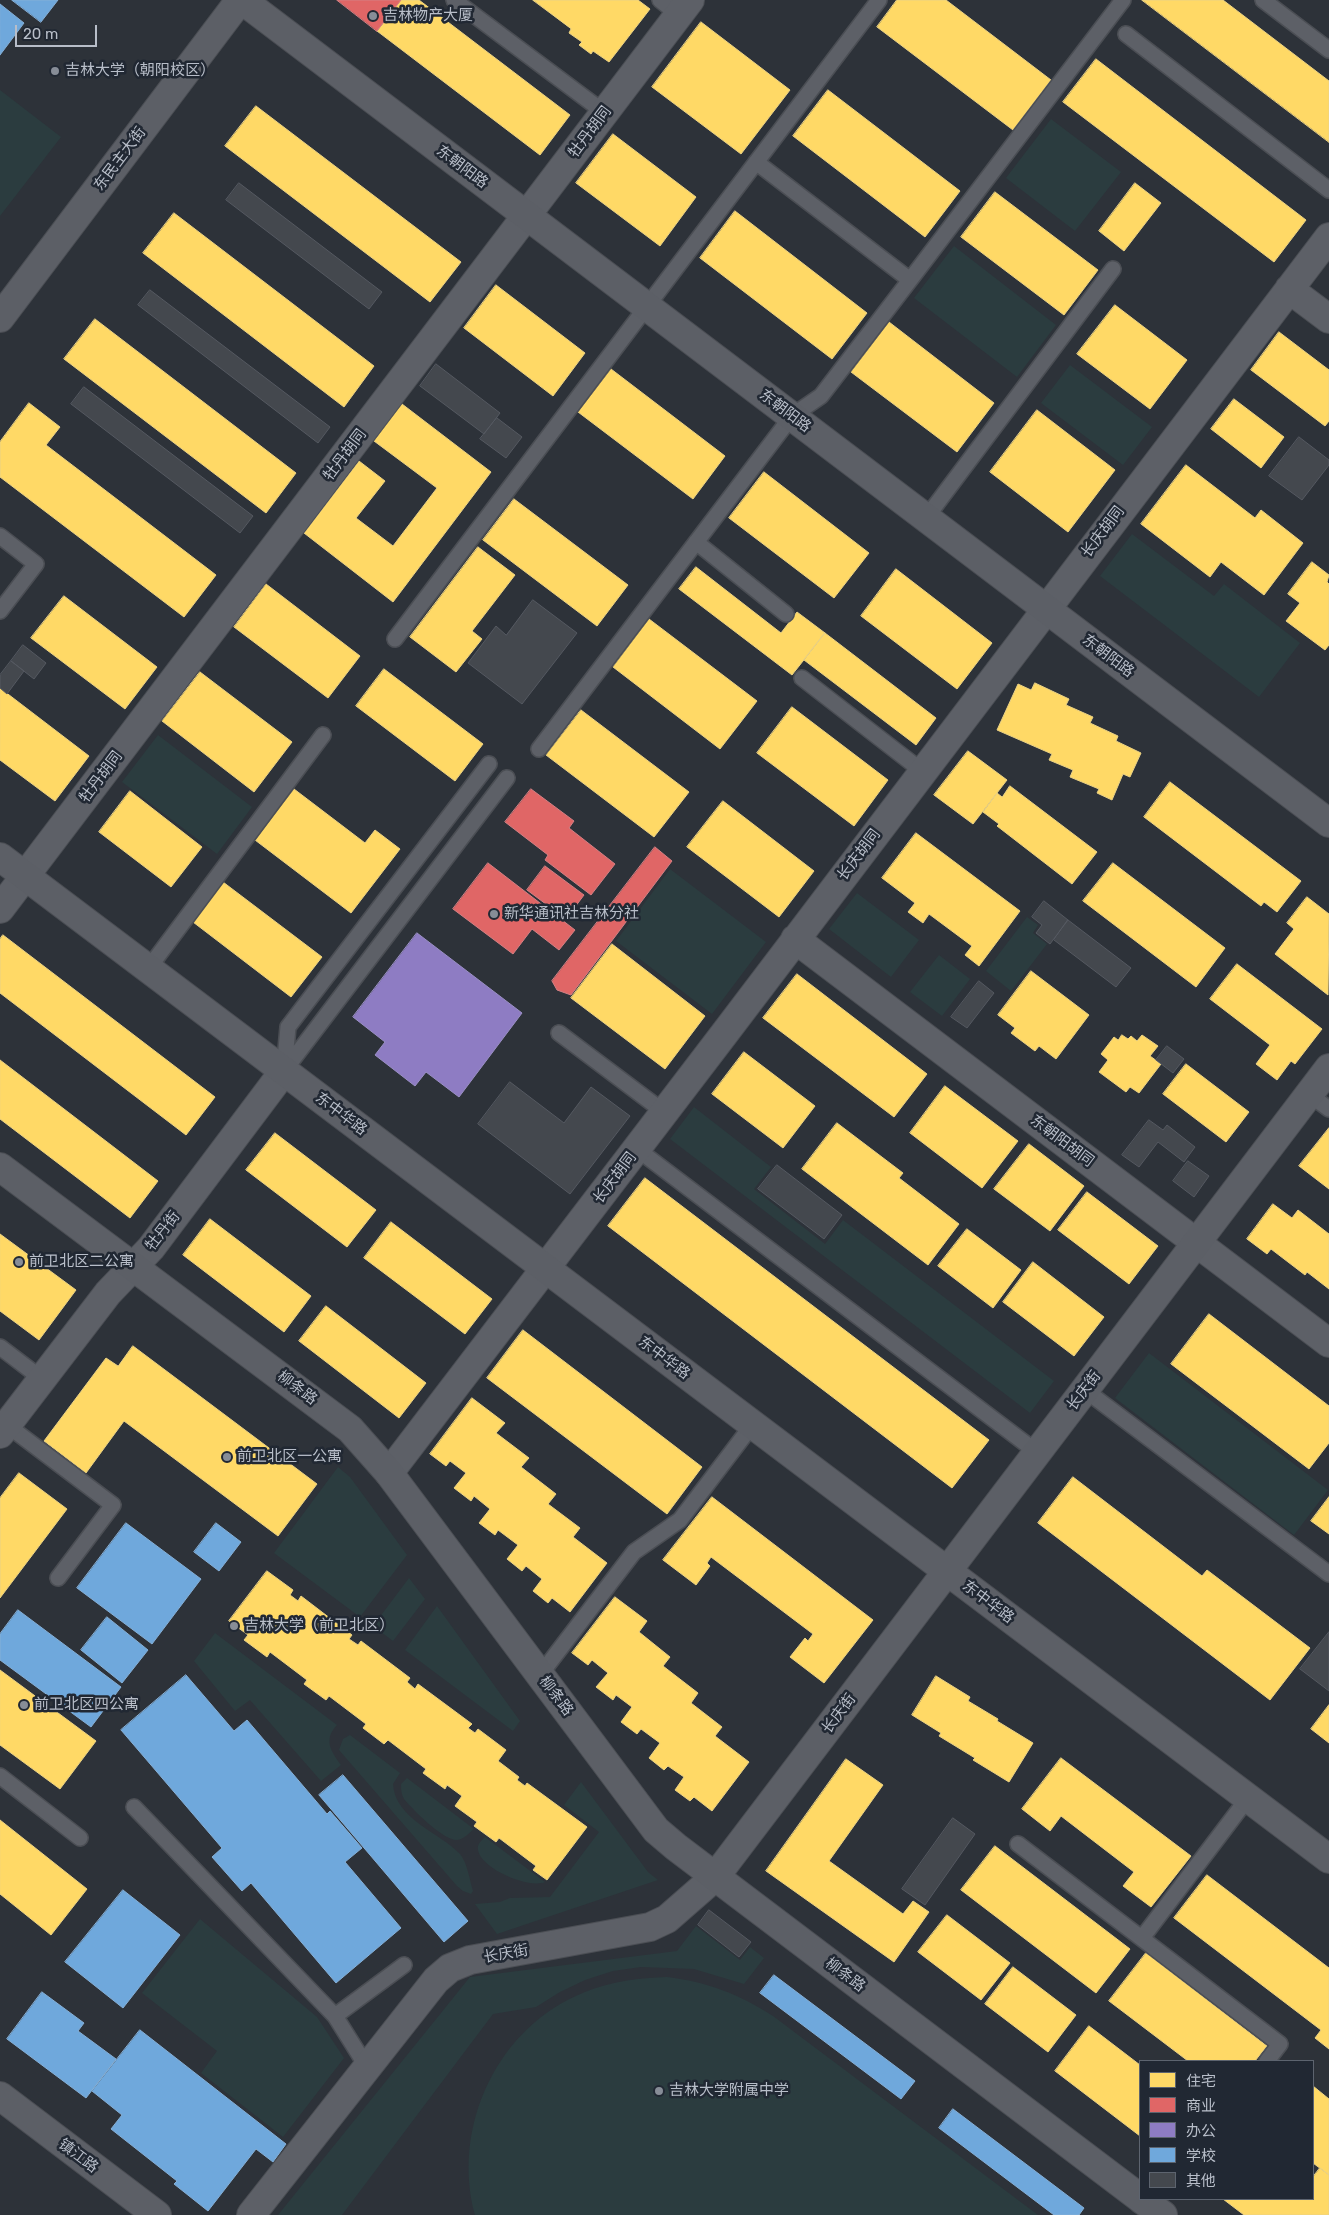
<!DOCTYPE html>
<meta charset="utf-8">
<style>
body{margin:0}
#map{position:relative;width:1329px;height:2215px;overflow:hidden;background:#2d3239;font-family:Rubik,"Noto Sans SC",sans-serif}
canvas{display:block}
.legend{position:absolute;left:1139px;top:2060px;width:175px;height:140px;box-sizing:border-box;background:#212833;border:1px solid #5d646f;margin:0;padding:6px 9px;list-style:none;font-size:15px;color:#b8bec9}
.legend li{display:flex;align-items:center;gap:10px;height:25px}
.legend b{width:25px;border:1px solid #5d646f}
.scale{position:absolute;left:15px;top:25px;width:82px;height:22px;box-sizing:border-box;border:2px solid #b8bec9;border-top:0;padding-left:6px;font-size:15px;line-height:18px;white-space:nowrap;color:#b8bec9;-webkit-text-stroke:4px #212833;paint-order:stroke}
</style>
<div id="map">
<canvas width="1329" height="2215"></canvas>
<ul class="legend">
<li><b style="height:14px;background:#ffd966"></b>住宅</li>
<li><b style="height:14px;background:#e06666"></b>商业</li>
<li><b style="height:14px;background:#8e7cc3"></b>办公</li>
<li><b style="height:14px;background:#6fa8dc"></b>学校</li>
<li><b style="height:14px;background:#44484e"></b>其他</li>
</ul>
<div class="scale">20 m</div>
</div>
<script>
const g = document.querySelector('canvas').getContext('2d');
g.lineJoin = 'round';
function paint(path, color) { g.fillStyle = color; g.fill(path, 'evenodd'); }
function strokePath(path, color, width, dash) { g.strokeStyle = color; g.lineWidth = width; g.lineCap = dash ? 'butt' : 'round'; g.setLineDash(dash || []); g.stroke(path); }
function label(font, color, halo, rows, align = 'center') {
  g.font = font + ' Rubik,"Noto Sans SC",sans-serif'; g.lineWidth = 5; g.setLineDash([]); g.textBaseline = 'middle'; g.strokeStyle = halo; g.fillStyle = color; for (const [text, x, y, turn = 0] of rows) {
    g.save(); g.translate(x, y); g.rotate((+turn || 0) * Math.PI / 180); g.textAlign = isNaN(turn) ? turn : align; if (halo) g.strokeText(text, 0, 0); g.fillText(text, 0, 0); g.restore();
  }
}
const green = new Path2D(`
 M 0,90 L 61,137 L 0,216 Z
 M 1051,119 L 1121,172 L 1075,231 L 1006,178 Z
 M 954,246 L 1056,325 L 1017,377 L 914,298 Z
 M 1070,365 L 1152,427 L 1123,465 L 1041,403 Z
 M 1132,534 L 1214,596 L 1224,584 L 1300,643 L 1259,697 L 1100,576 Z
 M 158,735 L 252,807 L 217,854 L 122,782 Z
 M 670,869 L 766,942 L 712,1014 L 616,941 Z
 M 857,893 L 919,940 L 891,977 L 829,929 Z
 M 1027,917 L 1038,925 L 1033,933 L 1047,944 L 1011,991 L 986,971 Z
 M 939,955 L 970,979 L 942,1016 L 910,992 Z
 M 694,1107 L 771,1167 L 754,1189 L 825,1244 L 843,1220 L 1054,1381 L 1030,1413 L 670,1139 Z
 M 1149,1353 L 1328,1490 L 1294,1535 L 1115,1398 Z
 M 338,1467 L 350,1477 L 407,1555 L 360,1617 L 274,1553 Z
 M 409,1578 L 425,1599 L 393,1641 L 373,1626 Z
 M 437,1606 L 520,1721 L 513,1731 L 405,1650 Z
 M 215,1633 L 337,1725 C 323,1740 331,1751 341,1765 L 321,1781 L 250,1700 L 235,1711 L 194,1661 Z
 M 350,1735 L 400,1773 L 393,1784 C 395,1819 439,1832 460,1854 C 467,1862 470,1881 473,1891 L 471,1894 L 463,1891 L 457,1886 L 339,1750 L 343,1739 Z
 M 407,1778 L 474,1829 C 469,1833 464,1839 457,1840 C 443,1840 413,1810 404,1799 C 401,1794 401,1789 401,1784 Z
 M 581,1782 L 648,1872 L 658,1880 L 497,1934 L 475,1904 L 500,1902 L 510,1898 L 550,1897 L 599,1832 L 564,1805 Z
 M 485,1837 L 545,1882 C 529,1889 481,1869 478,1850 C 477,1844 481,1841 485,1837 Z
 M 200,1919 L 317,2017 L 344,2058 L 283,2137 L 201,2073 L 217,2051 L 142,1993 Z
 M 696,1926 L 740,1960 L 750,1947 L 764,1958 L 744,1984 L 694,1969 L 641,1967 L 613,1971 L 585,1980 L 560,1992 L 536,2007 L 493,2014 L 342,2215 L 278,2215 L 470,1977 L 677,1951 Z
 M 667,1977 C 707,1982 739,1994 773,2016 L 1038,2215 L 475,2215 C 451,2126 498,2026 585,1992 C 612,1981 639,1978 667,1977 Z`);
const homes = new Path2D(`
 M 401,0 L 419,0 L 570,115 L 540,155 L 377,31 Z
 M 533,0 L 638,0 L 650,9 L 609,62 L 593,51 L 591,54 L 579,45 L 582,42 L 569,33 L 571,29 Z
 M 897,0 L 946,0 L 1051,80 L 1013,130 L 877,27 Z
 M 1142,0 L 1223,0 L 1329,81 L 1329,142 Z
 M 701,22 L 790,90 L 741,154 L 652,87 Z
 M 1096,59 L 1306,220 L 1274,262 L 1063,102 Z
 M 828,90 L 960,191 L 925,237 L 793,136 Z
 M 256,106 L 461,262 L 430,302 L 225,146 Z
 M 613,134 L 696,197 L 660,246 L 576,183 Z
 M 1135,183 L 1161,203 L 1124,251 L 1099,231 Z
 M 995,192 L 1098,270 L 1064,315 L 961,237 Z
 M 735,211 L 867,313 L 832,359 L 700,258 Z
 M 174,213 L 374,366 L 344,407 L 143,253 Z
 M 496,285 L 585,353 L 553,396 L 464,328 Z
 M 1115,305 L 1187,360 L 1150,409 L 1077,354 Z
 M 95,319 L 296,473 L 266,513 L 64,359 Z
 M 889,322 L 994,403 L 957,452 L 851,372 Z
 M 1279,332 L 1329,370 L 1329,421 L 1325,426 L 1251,370 Z
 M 611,369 L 725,456 L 693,499 L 578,412 Z
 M 1234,399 L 1284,437 L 1261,468 L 1211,429 Z
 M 29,403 L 60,427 L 46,445 L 216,575 L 184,617 L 0,477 L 0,442 Z
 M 402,404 L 491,472 L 393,602 L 304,533 L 359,461 L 385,481 L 356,518 L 393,546 L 418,513 L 437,488 L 374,441 Z
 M 1037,410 L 1115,470 L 1068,532 L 990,472 Z
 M 1186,465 L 1255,518 L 1261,510 L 1303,543 L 1264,595 L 1221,562 L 1210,577 L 1141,524 Z
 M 764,472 L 869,553 L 834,598 L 729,518 Z
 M 514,499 L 628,585 L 597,626 L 483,540 Z
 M 478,547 L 515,575 L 472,631 L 482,639 L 456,672 L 410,637 Z
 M 1312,562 L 1329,575 L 1327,582 L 1329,584 L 1329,645 L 1325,650 L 1286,621 L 1300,603 L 1288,594 Z
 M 696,567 L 781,633 L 797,612 L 825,633 L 792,675 L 679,589 Z
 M 896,569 L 992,643 L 957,689 L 861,616 Z
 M 266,584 L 360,656 L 328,698 L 234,627 Z
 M 64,596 L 157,667 L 125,709 L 31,638 Z
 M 649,619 L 757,701 L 720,749 L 613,667 Z
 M 825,633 L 936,718 L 916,745 L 804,660 Z
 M 384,669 L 483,744 L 455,781 L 356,706 Z
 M 200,672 L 292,742 L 254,792 L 162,721 Z
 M 1035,683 L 1069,699 L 1066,705 L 1093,717 L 1090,723 L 1118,736 L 1116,741 L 1141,753 L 1130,777 L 1123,774 L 1112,800 L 1097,793 L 1099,789 L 1070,777 L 1073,770 L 1049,760 L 1052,754 L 997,730 L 1018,684 L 1031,690 Z
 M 0,688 L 89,756 L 55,801 L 0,760 Z
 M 792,707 L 888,780 L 854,826 L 757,753 Z
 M 581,710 L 689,792 L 654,837 L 546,755 Z
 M 968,751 L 1007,780 L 973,824 L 934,795 Z
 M 1170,782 L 1301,881 L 1277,912 L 1264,902 L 1261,906 L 1144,817 Z
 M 1010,786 L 1097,852 L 1072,884 L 997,826 L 999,824 L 983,812 L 997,793 L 1002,797 Z
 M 294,789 L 365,843 L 375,830 L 400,849 L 351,913 L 255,840 Z
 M 130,791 L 202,847 L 171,887 L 99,832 Z
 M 723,801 L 814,871 L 779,917 L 687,847 Z
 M 916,833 L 1020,911 L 979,966 L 965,955 L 972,946 L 929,914 L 923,923 L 908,912 L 915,903 L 882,878 Z
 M 1113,863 L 1225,948 L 1196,987 L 1083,901 Z
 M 223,882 L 322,957 L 291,997 L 193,922 Z
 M 1307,897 L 1329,914 L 1328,995 L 1275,954 L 1294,929 L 1287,923 Z
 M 3,935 L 215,1097 L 186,1135 L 0,993 L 0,939 Z
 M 612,944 L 705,1016 L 665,1069 L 571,998 Z
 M 1237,964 L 1322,1029 L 1295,1064 L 1291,1061 L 1277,1080 L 1256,1064 L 1270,1045 L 1210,999 Z
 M 1031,971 L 1089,1015 L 1056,1059 L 1039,1046 L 1035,1051 L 1011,1033 L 1015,1028 L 998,1015 Z
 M 797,974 L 927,1074 L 894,1117 L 763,1018 Z
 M 1122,1035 L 1128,1039 L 1131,1036 L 1137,1041 L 1142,1035 L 1158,1046 L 1150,1056 L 1161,1064 L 1139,1093 L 1130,1087 L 1126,1092 L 1099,1072 L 1108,1060 L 1101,1054 L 1114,1037 L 1118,1040 Z
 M 744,1052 L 815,1106 L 783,1148 L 712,1094 Z
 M 0,1060 L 158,1181 L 130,1218 L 0,1119 Z
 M 1186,1064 L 1249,1112 L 1226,1142 L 1163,1094 Z
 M 945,1086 L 1018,1141 L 982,1188 L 910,1133 Z
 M 837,1123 L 903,1173 L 899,1178 L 959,1224 L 928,1265 L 802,1169 Z
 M 1329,1128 L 1329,1189 L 1299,1166 Z
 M 275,1133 L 376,1210 L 347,1247 L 246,1170 Z
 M 1029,1144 L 1084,1186 L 1050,1231 L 994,1189 Z
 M 645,1178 L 989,1440 L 952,1488 L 608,1226 Z
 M 1087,1192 L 1158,1246 L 1129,1284 L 1058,1230 Z
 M 1273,1204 L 1292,1218 L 1298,1210 L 1329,1234 L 1329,1289 L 1307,1272 L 1305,1275 L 1271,1249 L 1267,1254 L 1247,1239 Z
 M 210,1219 L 311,1296 L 284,1332 L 183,1255 Z
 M 391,1222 L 492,1299 L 465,1334 L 364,1258 Z
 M 967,1229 L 1021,1270 L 993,1308 L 938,1266 Z
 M 0,1234 L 76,1290 L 39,1340 L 0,1311 Z
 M 1033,1262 L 1104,1317 L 1074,1356 L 1003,1302 Z
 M 326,1306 L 426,1383 L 399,1418 L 299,1341 Z
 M 1209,1314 L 1329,1406 L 1329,1443 L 1309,1469 L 1171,1364 Z
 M 523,1330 L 702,1467 L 667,1514 L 487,1378 Z
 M 133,1346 L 317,1484 L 278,1536 L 124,1421 L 86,1473 L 44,1441 L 106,1358 L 118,1366 Z
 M 472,1398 L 505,1423 L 496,1433 L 529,1458 L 521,1467 L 556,1494 L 548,1504 L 580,1528 L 573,1537 L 607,1563 L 570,1612 L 552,1598 L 548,1603 L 533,1591 L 542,1579 L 526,1566 L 522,1571 L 507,1559 L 518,1545 L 498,1530 L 495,1535 L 479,1523 L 490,1509 L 474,1496 L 471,1501 L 454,1488 L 466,1473 L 450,1461 L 446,1466 L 430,1454 Z
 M 19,1473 L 67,1509 L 0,1598 L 0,1498 Z
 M 1073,1477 L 1202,1576 L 1207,1570 L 1310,1648 L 1270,1700 L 1038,1523 Z
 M 712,1497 L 873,1620 L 824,1683 L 790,1657 L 805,1638 L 808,1641 L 813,1634 L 711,1557 L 707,1563 L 710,1566 L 696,1585 L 663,1560 Z
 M 1329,1497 L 1329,1534 L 1311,1521 Z
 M 267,1571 L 293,1590 L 290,1595 L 298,1601 L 301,1596 L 352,1635 L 349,1639 L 358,1645 L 361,1641 L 410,1678 L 407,1682 L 415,1689 L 418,1684 L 472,1724 L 468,1728 L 475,1733 L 478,1729 L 506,1750 L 498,1761 L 519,1777 L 517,1780 L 525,1786 L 527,1783 L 587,1827 L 547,1880 L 533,1870 L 536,1866 L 499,1838 L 496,1842 L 474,1826 L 477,1822 L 455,1806 L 462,1796 L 447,1785 L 445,1789 L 423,1773 L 426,1769 L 388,1740 L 384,1744 L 363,1728 L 366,1724 L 329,1696 L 326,1700 L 304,1684 L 307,1680 L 270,1652 L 267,1657 L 244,1640 L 248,1635 L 229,1621 Z
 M 615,1597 L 647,1621 L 639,1632 L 670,1657 L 663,1666 L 698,1693 L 691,1703 L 722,1727 L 715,1736 L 749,1762 L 712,1811 L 694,1797 L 690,1801 L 675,1790 L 684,1777 L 668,1766 L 664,1770 L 649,1758 L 660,1743 L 641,1729 L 637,1734 L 621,1722 L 632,1707 L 616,1695 L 613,1700 L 596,1687 L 608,1673 L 592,1660 L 588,1665 L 572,1653 Z
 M 0,1670 L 96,1741 L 60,1789 L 0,1745 Z
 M 936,1676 L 970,1697 L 968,1701 L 998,1719 L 997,1721 L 1033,1743 L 1009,1782 L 973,1760 L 975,1758 L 939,1736 L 941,1733 L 912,1715 Z
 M 1329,1705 L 1329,1743 L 1311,1729 Z
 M 1061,1758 L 1191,1856 L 1151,1907 L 1123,1886 L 1134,1872 L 1061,1816 L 1050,1831 L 1022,1809 Z
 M 846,1759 L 883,1785 L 829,1861 L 903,1914 L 913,1901 L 929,1912 L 894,1962 L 766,1871 Z
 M 0,1820 L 87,1889 L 51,1935 L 0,1894 Z
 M 995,1846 L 1130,1949 L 1096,1993 L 961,1890 Z
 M 1207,1875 L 1329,1968 L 1329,2049 L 1315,2038 L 1321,2030 L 1174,1918 Z
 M 947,1915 L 1010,1963 L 981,2000 L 918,1952 Z
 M 1146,1953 L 1267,2046 L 1255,2061 L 1188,2061 L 1109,2001 Z
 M 1013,1967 L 1076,2015 L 1048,2052 L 985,2004 Z
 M 1089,2026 L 1140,2065 L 1140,2136 L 1055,2071 Z
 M 1313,2086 L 1329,2099 L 1329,2175 L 1313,2163 Z
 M 1320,2168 L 1329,2175 L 1329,2215 L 1244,2215 L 1223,2199 L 1313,2199 L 1313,2177 Z`);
const shops = new Path2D(`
 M 337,0 L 401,0 L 377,31 Z
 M 531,789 L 574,821 L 569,828 L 615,864 L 591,895 L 545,860 L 548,855 L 505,822 Z
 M 655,847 L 672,861 L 571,995 L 557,990 L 552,981 Z
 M 488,863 L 575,930 L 559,950 L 532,929 L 513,954 L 453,909 Z
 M 545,866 L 584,895 L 566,919 L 527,890 Z`);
const offices = new Path2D(`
 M 417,933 L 522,1013 L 459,1097 L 426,1072 L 415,1086 L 375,1055 L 385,1042 L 353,1017 Z`);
const schools = new Path2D(`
 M 12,0 L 58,0 L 41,22 Z
 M 0,4 L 24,23 L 0,55 Z
 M 126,1523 L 201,1579 L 152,1644 L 77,1588 Z
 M 216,1523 L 241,1542 L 219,1571 L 194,1552 Z
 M 18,1610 L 121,1687 L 91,1727 L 0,1660 L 0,1634 Z
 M 107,1617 L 148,1650 L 122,1683 L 81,1650 Z
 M 186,1675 L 234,1731 L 247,1720 L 327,1814 L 330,1811 L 362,1848 L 345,1862 L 401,1928 L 336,1983 L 251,1883 L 242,1891 L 212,1857 L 222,1848 L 121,1730 Z
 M 343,1775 L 468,1921 L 444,1942 L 319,1795 Z
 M 123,1890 L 180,1935 L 123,2008 L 65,1962 Z
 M 774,1975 L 915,2081 L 901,2099 L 760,1993 Z
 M 42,1992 L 84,2023 L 78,2031 L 116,2059 L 86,2098 L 7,2039 Z
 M 140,2030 L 286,2144 L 273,2162 L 256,2149 L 208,2211 L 174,2184 L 177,2181 L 111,2129 L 122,2115 L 92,2091 Z
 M 953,2109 L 1084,2208 L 1079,2215 L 1054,2215 L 939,2128 Z`);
const building = new Path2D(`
 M 239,183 L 382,292 L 369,309 L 226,200 Z
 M 150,290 L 330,427 L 318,443 L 138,305 Z
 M 436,364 L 500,413 L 484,434 L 420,386 Z
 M 84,387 L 253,516 L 240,533 L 71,404 Z
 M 497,418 L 522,437 L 506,458 L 480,439 Z
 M 1299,437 L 1329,460 L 1329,465 L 1302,500 L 1269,476 Z
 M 533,600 L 577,633 L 522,704 L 468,663 L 496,626 L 506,635 Z
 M 23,645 L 46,663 L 34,679 L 11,661 Z
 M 11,661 L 24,671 L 7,694 L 0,688 L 0,675 Z
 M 1044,901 L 1068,920 L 1050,944 L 1036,933 L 1042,925 L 1032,917 Z
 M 1068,920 L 1131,968 L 1116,987 L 1054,940 Z
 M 979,981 L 994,993 L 967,1028 L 951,1017 Z
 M 1167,1046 L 1184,1059 L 1173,1073 L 1156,1060 Z
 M 510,1082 L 564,1123 L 591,1087 L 630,1116 L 570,1194 L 478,1124 Z
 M 1149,1120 L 1163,1130 L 1167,1125 L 1195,1147 L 1184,1162 L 1158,1142 L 1139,1167 L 1122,1155 Z
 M 1188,1161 L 1209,1176 L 1194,1197 L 1173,1181 Z
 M 777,1165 L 842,1215 L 824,1239 L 758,1189 Z
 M 1329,1632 L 1329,1691 L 1300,1669 Z
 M 953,1818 L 975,1834 L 925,1905 L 902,1889 Z
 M 709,1910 L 751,1942 L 739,1957 L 698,1925 Z`);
const lane = new Path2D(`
 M 454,0 L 605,113
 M 660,0 L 679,15
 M 1263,0 L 1329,50
 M 1126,34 L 1329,190
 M 756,162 L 910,280 L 1123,0
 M 926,518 L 1113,269
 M 0,536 L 36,564 L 0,611
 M 696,542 L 786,614
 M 395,639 L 879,0
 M 802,678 L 922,771
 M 539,749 L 792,416 L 821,396 L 910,280
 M 148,969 L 323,735
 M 559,1033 L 664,1112
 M 284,1071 L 288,1027 L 489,764
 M 284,1071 L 507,778
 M 1309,1094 L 1329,1109
 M 637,1149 L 1038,1453
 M 0,1347 L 42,1379
 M 1085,1390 L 1329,1574
 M 7,1425 L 113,1505 L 58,1578
 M 540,1675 L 634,1552 L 680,1520 L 753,1424
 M 0,1776 L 80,1838
 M 134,1807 L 335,2016 L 367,2067
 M 1018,1844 L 1280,2044 L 1267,2061
 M 1142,1938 L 1248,1798
 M 335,2016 L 404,1965`);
const street = new Path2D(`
 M 1289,289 L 1329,319
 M 0,909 L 690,0
 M 795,939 L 1329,1343
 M 0,1434 L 108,1293 L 151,1248 L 284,1071
 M 389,1473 C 705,1063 1014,648 1329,237
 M 251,2215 L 436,1980 L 450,1968 L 470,1960 L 650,1927 L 667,1919 L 715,1877`);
const secondary = new Path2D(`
 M 242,0 L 1329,823
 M 0,318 L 240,0
 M 0,857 L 1329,1859
 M 0,1167 L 350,1429 L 389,1473 L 656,1830 L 676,1847 L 1140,2198
 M 715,1877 L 1329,1068
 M 0,2096 L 157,2215
 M 1141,2199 L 1163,2215`);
const markers = [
 [373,16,5,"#878d97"],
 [55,71,5,"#878d97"],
 [494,914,5,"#878d97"],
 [19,1262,5,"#878d97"],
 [227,1457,5,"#878d97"],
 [234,1626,5,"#878d97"],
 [24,1705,5,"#878d97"],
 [659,2091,5,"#878d97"]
];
const poiNames = [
 ["吉林物产大厦",383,16],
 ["吉林大学（朝阳校区）",65,71],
 ["新华通讯社吉林分社",504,914],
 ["前卫北区二公寓",29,1262],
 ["前卫北区一公寓",237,1457],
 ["吉林大学（前卫北区）",244,1626],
 ["前卫北区四公寓",34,1705],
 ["吉林大学附属中学",669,2091]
];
const streetNames = [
 ["牡丹胡同",590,132,-53],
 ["东民主大街",120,159,-53],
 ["东朝阳路",462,167,37],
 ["东朝阳路",785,411,37],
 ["牡丹胡同",345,455,-53],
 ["长庆胡同",1103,532,-53],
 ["东朝阳路",1108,656,37],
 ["牡丹胡同",101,777,-53],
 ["长庆胡同",859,855,-53],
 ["东中华路",341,1114,37],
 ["东朝阳胡同",1062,1141,37],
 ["长庆胡同",615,1178,-53],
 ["牡丹街",163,1231,-52],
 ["东中华路",664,1358,37],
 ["柳条路",297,1388,37],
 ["长庆街",1084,1391,-53],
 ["东中华路",988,1602,37],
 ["柳条路",556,1696,53],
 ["长庆街",839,1714,-53],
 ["长庆街",506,1954,-10],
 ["柳条路",845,1975,37],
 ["镇江路",78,2156,37]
];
paint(green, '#2b3c3f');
paint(homes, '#ffd966');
strokePath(homes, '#ead184', 1);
paint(shops, '#e06666');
strokePath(shops, '#d48084', 1);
paint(offices, '#8e7cc3');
strokePath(offices, '#9b90c5', 1);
paint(schools, '#6fa8dc');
strokePath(schools, '#85afd6', 1);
paint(building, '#44484e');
strokePath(building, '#555961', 1);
strokePath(lane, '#4b4e54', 18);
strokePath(street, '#4b4e54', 30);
strokePath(secondary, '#4b4e54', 30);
strokePath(lane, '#5d6067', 15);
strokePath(street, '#5d6067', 28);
strokePath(secondary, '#5c5f66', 28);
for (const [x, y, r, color] of markers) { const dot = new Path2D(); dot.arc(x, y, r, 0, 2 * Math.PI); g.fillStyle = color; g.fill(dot); strokePath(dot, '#212833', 2); }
label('15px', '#b8bec9', '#212833', poiNames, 'left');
label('15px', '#b8bec9', '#212833', streetNames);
</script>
